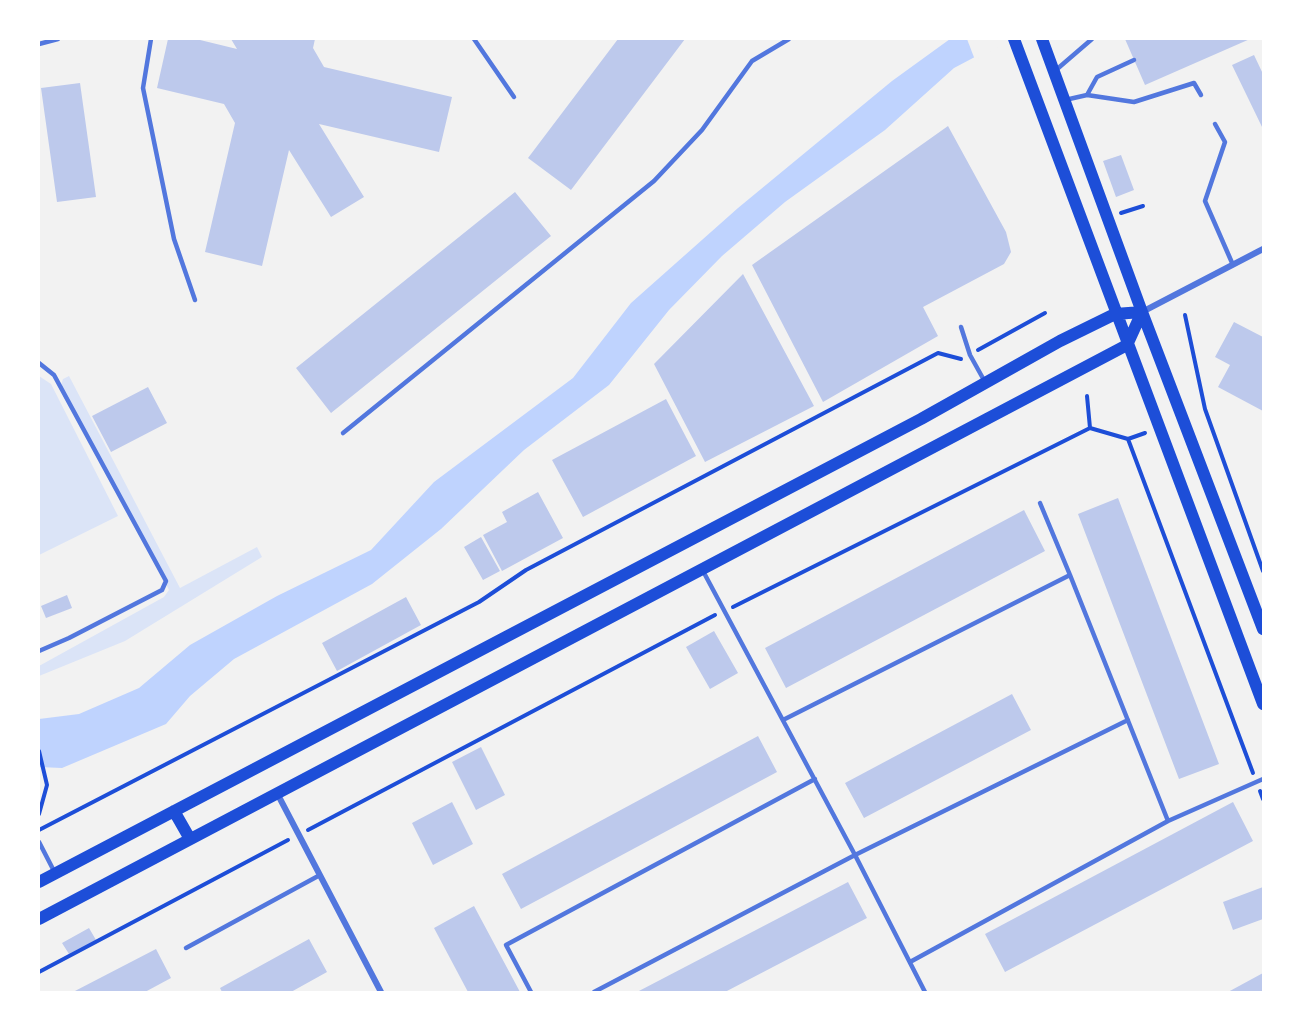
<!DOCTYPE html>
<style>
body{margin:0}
#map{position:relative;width:1302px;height:1031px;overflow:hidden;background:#f2f2f2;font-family:"DejaVu Sans",sans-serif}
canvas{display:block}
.frame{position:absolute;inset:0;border:40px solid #fff;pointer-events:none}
</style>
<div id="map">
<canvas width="1302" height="1031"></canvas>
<div class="frame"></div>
</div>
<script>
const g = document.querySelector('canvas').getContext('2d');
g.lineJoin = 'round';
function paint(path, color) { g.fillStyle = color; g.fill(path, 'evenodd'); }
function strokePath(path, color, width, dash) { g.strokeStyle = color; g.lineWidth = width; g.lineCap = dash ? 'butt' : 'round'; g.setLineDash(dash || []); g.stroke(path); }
const green = new Path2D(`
 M 39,376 L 51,384 L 118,516 L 39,555 Z
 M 69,376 L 180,588 L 257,547 L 262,557 L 125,641 L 39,676 L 39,666 L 164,597 L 169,590 L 61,386 L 63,379 Z`);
const water = new Path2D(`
 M 950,39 L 1009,39 L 954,68 L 885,130 L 785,202 L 722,256 L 669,310 L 609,385 L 524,450 L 441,529 L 372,584 L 234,659 L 190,696 L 166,724 L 62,768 L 39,767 L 39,719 L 79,714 L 139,688 L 190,645 L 277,596 L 371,550 L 434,482 L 573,378 L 631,303 L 738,208 L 892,81 Z`);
const pier = new Path2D(`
 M 967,39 L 1012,39 L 975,60 Z`);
const building = new Path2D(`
 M 168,39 L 196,39 L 237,49 L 231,39 L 315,39 L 313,48 L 324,67 L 452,97 L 439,152 L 319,124 L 364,197 L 331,217 L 289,150 L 262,266 L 205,252 L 235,123 L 224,104 L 157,88 Z
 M 618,39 L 685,39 L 571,190 L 528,158 Z
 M 1125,39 L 1250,39 L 1145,85 Z
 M 1254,55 L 1263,74 L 1263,129 L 1232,65 Z
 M 80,83 L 96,197 L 57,202 L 41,88 Z
 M 948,126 L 1006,232 L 1011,252 L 1004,264 L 923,307 L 938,336 L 823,402 L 752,265 Z
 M 1121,155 L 1134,190 L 1116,197 L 1103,161 Z
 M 515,192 L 551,236 L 331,413 L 296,368 Z
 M 743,274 L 814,406 L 705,462 L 654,364 Z
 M 1234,322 L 1263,337 L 1263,411 L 1218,387 L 1230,365 L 1215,357 Z
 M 148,387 L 167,423 L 111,452 L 92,416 Z
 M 666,399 L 696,456 L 583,517 L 552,460 Z
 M 538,492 L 563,538 L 502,571 L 483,535 L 507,522 L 502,512 Z
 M 1118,498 L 1219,764 L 1179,779 L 1078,514 Z
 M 1024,510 L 1045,551 L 786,688 L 765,648 Z
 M 481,537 L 500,571 L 483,580 L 464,547 Z
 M 67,595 L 72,608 L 46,618 L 41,606 Z
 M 406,597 L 421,625 L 337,671 L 322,643 Z
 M 714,631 L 738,673 L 710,689 L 686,647 Z
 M 1012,694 L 1031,730 L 864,818 L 845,783 Z
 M 758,736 L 777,772 L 521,909 L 502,874 Z
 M 481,747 L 505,795 L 476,810 L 452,762 Z
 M 452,802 L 473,844 L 433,865 L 412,823 Z
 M 1233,802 L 1253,841 L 1005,972 L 985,934 Z
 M 848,882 L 867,918 L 725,992 L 637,992 Z
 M 1263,887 L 1263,919 L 1233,930 L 1223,902 Z
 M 474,906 L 520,992 L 468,992 L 434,928 Z
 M 89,928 L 96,940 L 69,954 L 62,943 Z
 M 309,939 L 327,972 L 291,992 L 222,992 L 220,988 Z
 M 156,949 L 171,978 L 145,992 L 73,992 Z
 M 1263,973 L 1263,992 L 1228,992 Z`);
const path = new Path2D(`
 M 1121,213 L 1143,206
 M 1185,315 L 1205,409 L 1263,571
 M 978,350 L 1045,313
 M 1087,396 L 1090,428
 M 1128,439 L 1253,773
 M 733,607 L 1090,428 L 1128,439 L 1145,433
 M 39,751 L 47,785 L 39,814
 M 1260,791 L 1263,799
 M 39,830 L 479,602 L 526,570 L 938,353 L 961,359
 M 308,830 L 715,615
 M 39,972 L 288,840`);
const service = new Path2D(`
 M 151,39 L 143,88 L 174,239 L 195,300
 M 474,39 L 514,97
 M 39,44 L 58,39
 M 1056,70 L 1092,39
 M 1087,95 L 1097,77 L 1134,60
 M 1065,100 L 1087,95 L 1134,102 L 1194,83 L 1201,95
 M 1215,124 L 1225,142 L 1205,201 L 1233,265
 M 961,327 L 970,355 L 985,382
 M 39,363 L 54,375 L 166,581 L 162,590 L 69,638 L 39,651
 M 343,433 L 654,181 L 702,130 L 752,61 L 789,39
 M 783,720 L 1070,575 L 1040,503
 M 1168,821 L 1263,779
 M 39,842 L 55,873
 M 186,948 L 320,875
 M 910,962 L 1168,821 L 1070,575
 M 531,992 L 506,945 L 815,779
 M 594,992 L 855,855 L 703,571
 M 925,992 L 855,855 L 1128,720`);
const minor = new Path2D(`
 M 1142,312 L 1263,249
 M 277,793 L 381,992`);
const secondary = new Path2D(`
 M 1014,39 L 1263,704
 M 1042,39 L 1142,312 L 1263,629
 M 174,811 L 190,839
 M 39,882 L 921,419 L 1060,341 L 1115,314 L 1142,312
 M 39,919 L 1127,345 L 1142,312`);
paint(green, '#dbe4f7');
paint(water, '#bfd3fe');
paint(pier, '#f2f2f2');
paint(building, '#bdc9ec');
strokePath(path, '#1d4ed8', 4);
strokePath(service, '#5277de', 4.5);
strokePath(minor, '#5277de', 6);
strokePath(secondary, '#1d4ed8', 12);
</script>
